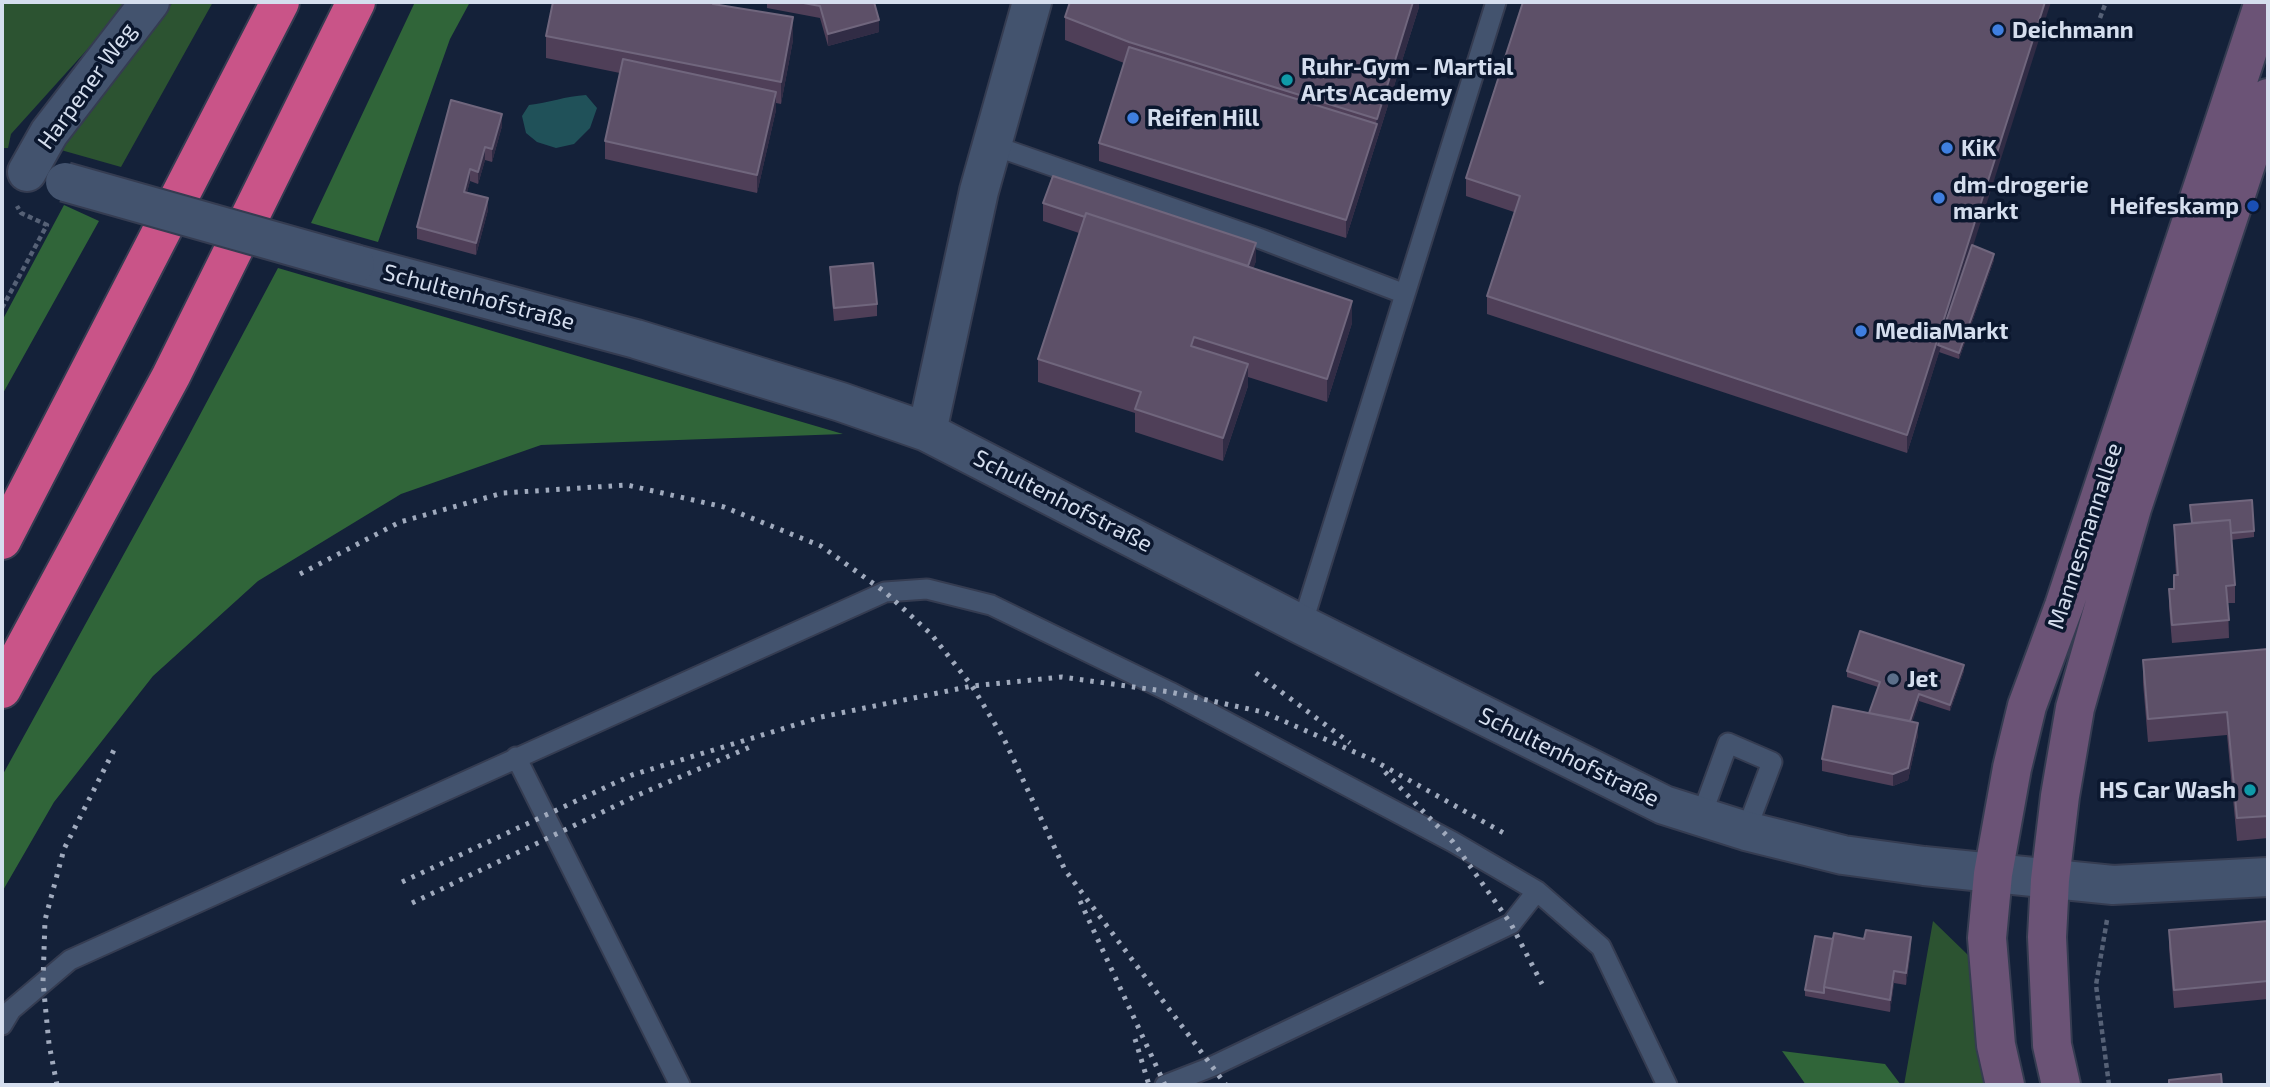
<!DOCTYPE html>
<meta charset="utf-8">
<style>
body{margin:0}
#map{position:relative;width:2270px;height:1087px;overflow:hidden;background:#142139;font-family:"Exo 2",sans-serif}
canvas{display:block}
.frame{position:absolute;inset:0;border:4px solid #d5deee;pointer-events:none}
</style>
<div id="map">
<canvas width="2270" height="1087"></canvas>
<div class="frame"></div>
</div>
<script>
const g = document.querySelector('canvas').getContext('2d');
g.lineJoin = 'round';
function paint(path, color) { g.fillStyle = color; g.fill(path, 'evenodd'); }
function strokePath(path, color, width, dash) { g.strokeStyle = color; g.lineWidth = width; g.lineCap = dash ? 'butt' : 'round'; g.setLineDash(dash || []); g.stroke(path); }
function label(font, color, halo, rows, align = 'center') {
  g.font = font + ' "Exo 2",sans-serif'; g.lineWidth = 7; g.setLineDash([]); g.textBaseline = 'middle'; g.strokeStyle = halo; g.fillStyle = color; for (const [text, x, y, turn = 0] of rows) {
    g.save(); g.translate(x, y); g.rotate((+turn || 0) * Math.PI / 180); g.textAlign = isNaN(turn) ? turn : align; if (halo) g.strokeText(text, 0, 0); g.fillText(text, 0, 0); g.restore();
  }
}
const green = new Path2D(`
 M 2,2 L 130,2 L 11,134 L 8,148 L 2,148 Z
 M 173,2 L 213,2 L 121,167 L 61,150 Z
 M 1933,921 L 1968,955 L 1986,1085 L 1904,1085 Z`);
const forest = new Path2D(`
 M 415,2 L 470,2 L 450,39 L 378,242 L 311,223 Z
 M 64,205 L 99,221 L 2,395 L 2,321 Z
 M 278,268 L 843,434 L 541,445 L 401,494 L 258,581 L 153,676 L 54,802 L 2,892 L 2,776 L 186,441 Z
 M 1782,1051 L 1885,1064 L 1901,1085 L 1806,1085 Z`);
const water = new Path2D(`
 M 586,95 L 597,108 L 590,128 L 574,144 L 556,148 L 537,142 L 526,133 L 522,116 L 529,105 C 548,103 566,96 586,95 Z`);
const path = new Path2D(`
 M 2100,18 L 2106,2
 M 2,308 L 47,225 L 21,213 L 17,206
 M 2107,920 L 2096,985 L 2109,1085`);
const lane = new Path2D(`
 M 992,145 L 1261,239 L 1405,294
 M 1302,625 L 1496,2
 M 516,757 L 680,1085
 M 1701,817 L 1728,743 L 1772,762 L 1746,831
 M 2,1025 L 11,1010 L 70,960 L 885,592 L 927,589 L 991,605 L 1170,692 L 1453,842 L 1537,891 L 1601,947 L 1667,1085
 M 1165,1085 L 1211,1067 L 1511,924 L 1537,891`);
const street = new Path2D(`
 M 27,172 L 49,133 L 150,2
 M 355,264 L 636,339 L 841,402 L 927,432 L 1302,625 L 1664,805 L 1746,831 L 1843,855 L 1924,866 L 2113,885 L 2268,877
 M 927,432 L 979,191 L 1032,2`);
const secondary = new Path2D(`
 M 2005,1085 L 1996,1045 L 1987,938 L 1993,874 L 2012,768 L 2027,706 L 2064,606 L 2264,2
 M 2061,1085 L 2052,1045 L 2047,937 L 2050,880 L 2060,796 L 2075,708 L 2132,508 L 2268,98`);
const highway = new Path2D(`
 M 2,540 L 280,2
 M 2,689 L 171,376 L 356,2`);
const rail = new Path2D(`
 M 300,574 L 400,522 L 503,493 L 627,485 L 724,507 L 821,546 L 885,592 L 931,634 L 972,686 L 1004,739 L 1065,870 L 1226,1085
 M 1256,673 L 1350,743
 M 1385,772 L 1453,842 L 1511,924 L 1542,984
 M 402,882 L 632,775 L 821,717 L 972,686 L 1062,677 L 1170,692 L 1263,712 L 1373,760 L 1509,836
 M 1080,901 L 1165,1085
 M 412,903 L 638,795 L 750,747
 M 1135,1039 L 1149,1085
 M 57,1085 L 49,1044 L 43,982 L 45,920 L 64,849 L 116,746`);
const streetBridge = new Path2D(`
 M 65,182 L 355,264`);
const wall = new Path2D(`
 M 553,2 L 718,2 L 717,4 L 793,40 L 781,104 L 776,103 L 776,110 L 757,193 L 605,159 L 605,141 L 620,73 L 546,58 L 546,36 Z
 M 767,2 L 874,2 L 879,32 L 828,46 L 820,18 L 767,8 Z
 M 1419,2 L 1419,7 L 1346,238 L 1099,161 L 1099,143 L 1124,63 L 1065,40 L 1065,17 Z
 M 502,126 L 492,162 L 485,160 L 478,184 L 470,181 L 467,192 L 488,210 L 476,255 L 417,239 L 417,227 Z
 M 1466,178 L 1973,246 L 1994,260 L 1959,359 L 1939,352 L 1907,453 L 1487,314 L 1487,296 L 1514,212 L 1466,196 Z
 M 1043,203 L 1256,261 L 1253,268 L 1352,323 L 1327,402 L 1248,377 L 1248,386 L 1223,461 L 1135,432 L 1135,413 L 1038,382 L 1038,359 L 1079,233 L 1043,221 Z
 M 830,267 L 877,304 L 877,316 L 834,321 L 830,280 Z
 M 2190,505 L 2254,531 L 2254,537 L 2231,540 L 2235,585 L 2235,603 L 2228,603 L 2229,638 L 2172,643 L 2169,607 L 2169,589 L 2174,589 L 2176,575 L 2174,543 L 2174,525 L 2192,523 Z
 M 2268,649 L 2268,838 L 2237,841 L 2227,735 L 2148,742 L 2143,683 L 2143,660 Z
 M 1847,671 L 1964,671 L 1950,711 L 1919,701 L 1912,722 L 1918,735 L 1908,780 L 1893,786 L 1822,771 L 1822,759 L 1869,713 L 1878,687 L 1847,677 Z
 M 2268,921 L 2268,999 L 2174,1008 L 2169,948 L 2169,930 Z
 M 1833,939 L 1911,949 L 1906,985 L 1894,983 L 1890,1012 L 1805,996 L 1805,990 Z`);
const shadedWall = new Path2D(`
 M 1413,2 L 1419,2 L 1419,7 L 1346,238 L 1346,220 Z
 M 2045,2 L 2051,2 L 1907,453 L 1907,435 Z
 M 793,17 L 793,40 L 781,104 L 781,82 Z
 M 879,20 L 879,32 L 828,46 L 828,34 Z
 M 776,92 L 776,110 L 757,193 L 757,175 Z
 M 502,114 L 502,126 L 492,162 L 492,149 Z
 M 485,147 L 485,160 L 478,184 L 478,172 Z
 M 470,169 L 470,181 L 464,204 L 464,192 Z
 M 488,198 L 488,210 L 476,255 L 476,243 Z
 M 1256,243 L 1256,261 L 1247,288 L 1247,271 Z
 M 1994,254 L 1994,260 L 1959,359 L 1959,353 Z
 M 1352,301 L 1352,323 L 1327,402 L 1327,379 Z
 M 1248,364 L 1248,386 L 1223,461 L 1223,438 Z
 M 1964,665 L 1964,671 L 1950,711 L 1950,705 Z
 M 1919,694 L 1919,701 L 1909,733 L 1909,727 Z
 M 1918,723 L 1918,735 L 1908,780 L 1893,786 L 1893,774 Z
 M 1911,937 L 1911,949 L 1906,985 L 1906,973 Z
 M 1894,971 L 1894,983 L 1890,1012 L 1890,1000 Z`);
const building = new Path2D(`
 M 553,2 L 714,2 L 713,4 L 793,17 L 781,82 L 546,36 Z
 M 798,2 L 874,2 L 879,20 L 828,34 L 820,6 Z
 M 1070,2 L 1413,2 L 1377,119 L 1129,42 L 1065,17 Z
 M 1523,2 L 2045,2 L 1907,435 L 1487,296 L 1520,196 L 1466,178 Z
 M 1129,47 L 1377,124 L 1346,220 L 1099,143 Z
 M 623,59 L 776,92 L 757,175 L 605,141 Z
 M 451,100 L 502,114 L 492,149 L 485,147 L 478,172 L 470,169 L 464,192 L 488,198 L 476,243 L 417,227 Z
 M 1053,176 L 1256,243 L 1248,266 L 1086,213 L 1085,217 L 1043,203 Z
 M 1086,213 L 1352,301 L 1327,379 L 1194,337 L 1191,346 L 1248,364 L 1223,438 L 1135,409 L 1141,392 L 1038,359 Z
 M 1972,245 L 1994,254 L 1959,353 L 1938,345 Z
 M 873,263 L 877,304 L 834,308 L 830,267 Z
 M 2252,500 L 2254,531 L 2231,533 L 2230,520 L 2192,523 L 2190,505 Z
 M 2230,520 L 2235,585 L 2226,586 L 2229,620 L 2172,625 L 2169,589 L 2174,589 L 2174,575 L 2178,575 L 2174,525 Z
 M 1860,631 L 1964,665 L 1950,705 L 1919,694 L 1910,721 L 1869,713 L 1880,682 L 1847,671 Z
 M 2268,649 L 2268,816 L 2237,818 L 2227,712 L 2148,719 L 2143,660 Z
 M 1833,706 L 1918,723 L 1908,768 L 1893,774 L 1822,759 Z
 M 2268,921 L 2268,981 L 2174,990 L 2169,930 Z
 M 1866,930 L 1911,937 L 1906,973 L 1894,971 L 1890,1000 L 1824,987 L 1834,933 L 1864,939 Z
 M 1815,936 L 1833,939 L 1824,987 L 1824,993 L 1805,990 Z
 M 2221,1074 L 2222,1085 L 2169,1085 L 2169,1080 Z`);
const markers = [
 [1998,30,7,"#3f7fe0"],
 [1287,80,7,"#0f9aa8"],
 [1133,118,7,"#3f7fe0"],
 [1947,148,7,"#3f7fe0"],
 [1939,198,7,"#3f7fe0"],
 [2253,206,7,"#1a4fb4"],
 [1861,331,7,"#3f7fe0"],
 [1893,679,7,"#5c6f8a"],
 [2250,790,7,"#0f9aa8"]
];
const poiNames = [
 ["Deichmann",2012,30],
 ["Ruhr-Gym – Martial",1301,67],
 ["Arts Academy",1301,93],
 ["Reifen Hill",1147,118],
 ["KiK",1961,148],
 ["dm-drogerie",1953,185],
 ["markt",1953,211],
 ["Heifeskamp",2239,206,"right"],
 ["MediaMarkt",1875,331],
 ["Jet",1907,679],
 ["HS Car Wash",2236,790,"right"]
];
const streetNames = [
 ["Harpener Weg",87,86,-54],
 ["Schultenhofstraße",479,297,15],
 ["Schultenhofstraße",1063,501,27],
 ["Mannesmannallee",2085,536,-72],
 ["Schultenhofstraße",1569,757,26]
];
paint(green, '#2c5331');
paint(forest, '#306539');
paint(water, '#205159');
strokePath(lane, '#353c51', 23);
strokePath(street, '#353c51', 42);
strokePath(secondary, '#353c51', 42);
strokePath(highway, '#353c51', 42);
strokePath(path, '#566176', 4.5, [5, 3.5]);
strokePath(lane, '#43536e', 19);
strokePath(street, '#43536e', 38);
strokePath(secondary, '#6b5376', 38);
strokePath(highway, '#c95488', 38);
strokePath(rail, '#a0aabd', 5, [3.5, 7]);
strokePath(streetBridge, '#353c51', 42, []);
strokePath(streetBridge, '#43536e', 38);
paint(wall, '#4f3f58');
paint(shadedWall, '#312c45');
paint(building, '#5d5068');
strokePath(building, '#70667d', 2);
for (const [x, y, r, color] of markers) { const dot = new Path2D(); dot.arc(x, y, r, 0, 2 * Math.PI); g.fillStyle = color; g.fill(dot); strokePath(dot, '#0b172e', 2.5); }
label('bold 23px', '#d5deee', '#0b172e', poiNames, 'left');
label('23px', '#d5deee', '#0b172e', streetNames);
</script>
